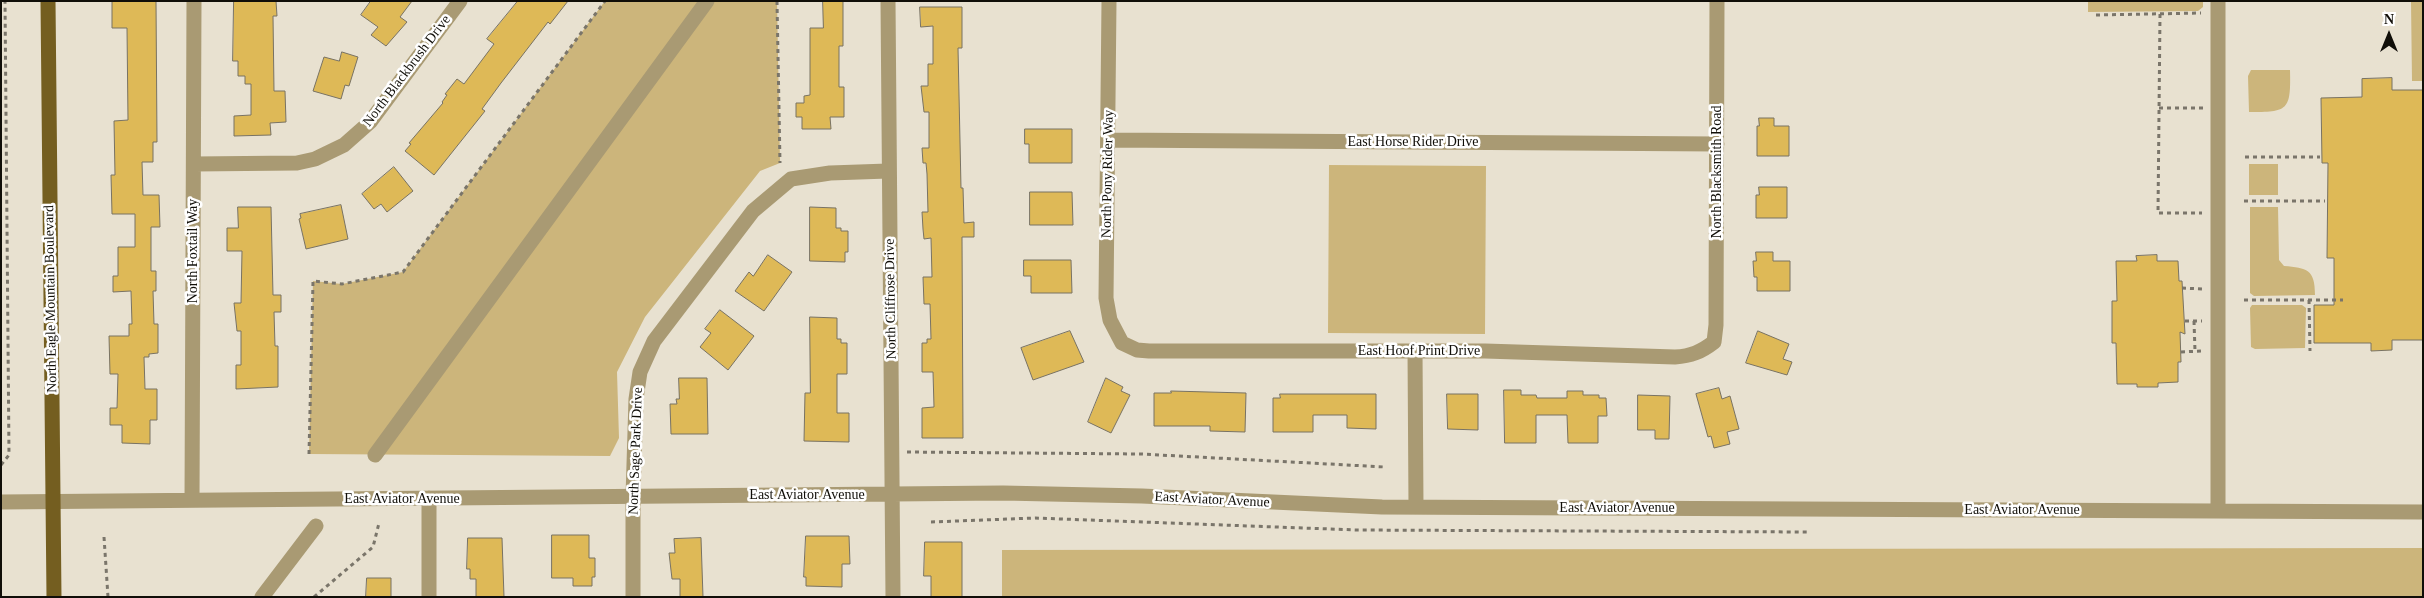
<!DOCTYPE html>
<style>
body{margin:0}
#map{position:relative;width:2424px;height:598px;overflow:hidden;background:#e8e1d0;font-family:"Times New Roman",serif}
canvas{display:block}
.frame{position:absolute;inset:0;border:2px solid #100e08;pointer-events:none}
.north{position:absolute;left:2364px;top:10px;width:50px;height:50px;-webkit-text-stroke:4px #fff;paint-order:stroke;rotate:0deg;font-size:14px;font-weight:700;line-height:20px;text-align:center;color:#100e08}
.north::after{content:'';display:block;margin:auto;width:18px;height:22px;background:#100e08;clip-path:polygon(50% 0,100% 100%,50% 72%,0 100%)}
</style>
<div id="map">
<canvas width="2424" height="598"></canvas>
<div class="frame"></div>
<div class="north">N</div>
</div>
<script>
const g = document.querySelector('canvas').getContext('2d');
g.lineJoin = 'round';
function paint(path, color) { g.fillStyle = color; g.fill(path, 'evenodd'); }
function strokePath(path, color, width, dash) { g.strokeStyle = color; g.lineWidth = width; g.lineCap = dash ? 'butt' : 'round'; g.setLineDash(dash || []); g.stroke(path); }
function label(font, color, halo, rows, align = 'center') {
  g.font = font + ' "Times New Roman",serif'; g.lineWidth = 5; g.setLineDash([]); g.textBaseline = 'middle'; g.strokeStyle = halo; g.fillStyle = color; for (const [text, x, y, turn = 0] of rows) {
    g.save(); g.translate(x, y); g.rotate((+turn || 0) * Math.PI / 180); g.textAlign = isNaN(turn) ? turn : align; if (halo) g.strokeText(text, 0, 0); g.fillText(text, 0, 0); g.restore();
  }
}
const green = new Path2D(`
 M 605,1 L 777,1 L 780,163 L 760,171 L 645,317 L 617,372 L 619,438 L 610,456 L 309,454 L 313,281 L 342,284 L 403,272 Z
 M 2088,1 L 2203,1 L 2203,7 L 2198,11 L 2088,12 Z
 M 2411,1 L 2423,1 L 2423,81 L 2412,81 Z
 M 2251,70 L 2290,70 C 2291,111 2288,112 2249,112 L 2248,76 Z
 M 2249,164 L 2278,164 L 2278,195 L 2249,195 Z
 M 1329,165 L 1486,166 L 1485,334 L 1328,333 Z
 M 2250,207 L 2278,207 L 2279,260 L 2284,266 C 2307,268 2315,269 2315,295 L 2254,296 L 2250,293 Z
 M 2252,305 L 2302,305 L 2306,308 L 2305,348 L 2255,349 L 2251,347 L 2250,308 Z
 M 2423,548 L 2423,597 L 1002,597 L 1002,550 Z`);
const building = new Path2D(`
 M 119,1 L 156,1 L 157,142 L 153,142 L 153,162 L 142,162 L 143,195 L 159,195 L 160,227 L 151,227 L 151,271 L 156,271 L 156,291 L 153,291 L 154,324 L 158,324 L 158,353 L 149,354 L 149,357 L 144,357 L 145,389 L 157,389 L 157,420 L 150,420 L 150,444 L 122,443 L 122,425 L 110,425 L 110,408 L 117,408 L 118,374 L 110,374 L 109,336 L 129,336 L 129,324 L 132,324 L 131,291 L 113,292 L 113,276 L 118,276 L 118,247 L 135,247 L 135,214 L 112,214 L 111,175 L 115,175 L 114,121 L 128,120 L 127,28 L 112,28 L 112,2 Z
 M 234,1 L 276,1 L 277,16 L 273,16 L 274,91 L 285,91 L 286,122 L 270,123 L 271,135 L 234,136 L 234,116 L 251,115 L 251,84 L 245,84 L 245,76 L 238,76 L 238,61 L 233,61 Z
 M 371,1 L 412,1 L 400,17 L 407,22 L 386,46 L 371,35 L 378,27 L 361,15 Z
 M 518,1 L 568,1 L 550,24 L 548,22 L 501,83 L 482,109 L 485,111 L 434,175 L 405,151 L 411,144 L 409,143 L 443,103 L 442,102 L 447,95 L 445,94 L 457,79 L 464,84 L 494,44 L 487,39 Z
 M 823,1 L 843,1 L 843,46 L 839,46 L 839,87 L 844,87 L 844,117 L 830,117 L 831,129 L 802,129 L 802,117 L 796,117 L 796,103 L 804,103 L 804,96 L 810,95 L 810,28 L 823,28 Z
 M 920,7 L 962,7 L 962,48 L 958,48 L 961,188 L 963,188 L 964,223 L 974,222 L 974,237 L 962,237 L 963,438 L 922,438 L 922,408 L 934,407 L 933,372 L 922,372 L 922,343 L 927,343 L 927,339 L 931,339 L 930,304 L 924,304 L 923,277 L 932,277 L 931,238 L 924,239 L 923,229 L 922,212 L 928,212 L 927,174 L 926,163 L 923,163 L 922,148 L 929,148 L 929,112 L 924,112 L 921,86 L 928,86 L 928,64 L 933,64 L 933,26 L 921,27 Z
 M 342,52 L 358,57 L 349,86 L 345,85 L 341,99 L 313,91 L 324,57 L 339,61 Z
 M 2392,78 L 2392,90 L 2423,90 L 2423,340 L 2392,340 L 2392,350 L 2371,351 L 2371,343 L 2314,343 L 2314,305 L 2334,305 L 2334,258 L 2327,258 L 2328,163 L 2322,163 L 2321,98 L 2362,97 L 2362,79 Z
 M 1759,118 L 1774,118 L 1774,126 L 1789,126 L 1789,156 L 1757,156 L 1757,126 L 1759,126 Z
 M 1025,129 L 1072,129 L 1072,163 L 1029,163 L 1029,144 L 1025,144 Z
 M 394,167 L 413,191 L 387,212 L 381,204 L 374,209 L 362,194 Z
 M 1759,187 L 1787,187 L 1787,218 L 1756,218 L 1756,195 L 1759,195 Z
 M 1030,192 L 1072,192 L 1073,225 L 1030,225 Z
 M 341,205 L 348,239 L 306,249 L 299,219 L 301,218 L 300,214 Z
 M 238,207 L 271,207 L 273,295 L 281,295 L 281,312 L 274,312 L 275,346 L 278,346 L 278,387 L 236,389 L 236,365 L 241,365 L 241,331 L 237,331 L 234,303 L 241,303 L 242,251 L 227,251 L 227,228 L 238,228 Z
 M 810,207 L 836,208 L 836,228 L 841,228 L 841,231 L 848,231 L 848,252 L 845,252 L 845,262 L 810,261 Z
 M 1756,252 L 1773,252 L 1773,261 L 1790,261 L 1790,291 L 1757,291 L 1757,277 L 1754,277 L 1753,261 L 1756,261 Z
 M 768,255 L 792,272 L 764,311 L 735,291 L 749,272 L 753,276 Z
 M 2157,255 L 2157,261 L 2178,261 L 2179,281 L 2182,281 L 2185,334 L 2180,332 L 2181,362 L 2178,362 L 2178,382 L 2158,383 L 2158,387 L 2137,387 L 2137,384 L 2117,384 L 2116,343 L 2112,343 L 2112,301 L 2117,301 L 2116,261 L 2137,261 L 2136,256 Z
 M 1024,260 L 1071,260 L 1072,293 L 1031,293 L 1031,276 L 1024,276 Z
 M 720,310 L 754,336 L 728,370 L 700,347 L 711,333 L 705,329 Z
 M 810,317 L 837,318 L 837,339 L 841,339 L 841,343 L 847,343 L 847,374 L 837,374 L 837,413 L 849,413 L 849,442 L 804,441 L 805,393 L 810,393 Z
 M 1070,331 L 1084,362 L 1033,380 L 1021,348 Z
 M 1758,331 L 1789,344 L 1783,359 L 1792,362 L 1787,375 L 1746,363 Z
 M 679,378 L 707,378 L 708,434 L 671,434 L 670,404 L 677,404 L 676,399 L 679,399 Z
 M 1106,378 L 1123,387 L 1121,391 L 1130,395 L 1111,433 L 1088,422 Z
 M 1719,388 L 1722,399 L 1730,396 L 1739,429 L 1727,432 L 1730,444 L 1714,448 L 1711,436 L 1708,437 L 1696,394 Z
 M 1504,390 L 1521,390 L 1521,395 L 1536,395 L 1537,398 L 1567,398 L 1567,391 L 1583,391 L 1583,395 L 1599,395 L 1599,398 L 1606,398 L 1607,416 L 1598,416 L 1598,443 L 1568,443 L 1567,415 L 1536,415 L 1536,443 L 1505,443 Z
 M 1171,391 L 1246,393 L 1245,432 L 1210,431 L 1210,426 L 1154,426 L 1154,393 L 1171,393 Z
 M 1280,394 L 1376,394 L 1376,429 L 1347,428 L 1347,415 L 1313,415 L 1313,432 L 1273,432 L 1273,398 L 1280,398 Z
 M 1447,394 L 1478,394 L 1478,430 L 1448,429 Z
 M 1638,395 L 1670,396 L 1669,439 L 1655,439 L 1655,430 L 1638,430 Z
 M 552,535 L 589,535 L 589,558 L 595,558 L 595,577 L 592,577 L 592,586 L 573,586 L 573,578 L 552,578 Z
 M 806,536 L 849,536 L 850,564 L 842,564 L 842,587 L 806,586 L 806,577 L 804,577 Z
 M 468,538 L 502,538 L 504,597 L 476,597 L 476,579 L 470,579 L 470,569 L 467,569 Z
 M 701,538 L 703,597 L 680,597 L 680,579 L 672,579 L 669,553 L 675,553 L 674,539 Z
 M 925,542 L 962,542 L 962,597 L 931,597 L 931,576 L 924,576 Z
 M 367,578 L 391,578 L 391,597 L 366,597 Z`);
const path = new Path2D(`
 M 777,1 L 780,163
 M 2160,14 L 2158,213 L 2202,213
 M 2096,15 L 2201,13
 M 2159,108 L 2203,108
 M 2245,157 L 2320,157
 M 2244,201 L 2325,201
 M 2182,288 L 2202,289
 M 2244,300 L 2343,300
 M 2309,300 L 2310,351
 M 2185,321 L 2202,321
 M 2194,321 L 2195,351
 M 2181,352 L 2202,351
 M 907,452 L 1141,454 L 1385,467
 M 309,454 L 313,281 L 342,284 L 403,272 L 605,1
 M 1,465 L 9,455 L 5,1
 M 931,522 L 1035,518 L 1357,530 L 1809,532
 M 104,537 L 108,597
 M 314,597 L 373,547 L 379,523`);
const minor = new Path2D(`
 M 888,1 L 893,597
 M 1109,1 L 1106,298 L 1110,320 L 1122,343 L 1137,350 L 1149,351 L 1485,351 L 1675,357 C 1691,356 1701,352 1714,342 L 1716,325 L 1717,1
 M 2218,1 L 2218,511
 M 1108,140 L 1717,144
 M 194,164 L 297,163 L 315,159 L 344,145 L 370,122 L 460,1
 M 1415,350 L 1416,507
 M 375,455 L 707,1
 M 429,498 L 429,597
 M 192,500 L 194,1
 M 1,502 L 1003,493 L 1142,496 L 1382,507 L 2423,512
 M 262,597 L 316,526
 M 633,597 L 633,497 L 636,399 L 640,372 L 654,341 L 753,211 L 791,179 L 830,173 L 888,171`);
const major = new Path2D(`
 M 48,1 L 54,597`);
const streetNames = [
 ["North Blackbrush Drive",407,71,-53],
 ["East Horse Rider Drive",1413,142],
 ["North Blacksmith Road",1717,172,-90],
 ["North Pony Rider Way",1108,174,-89],
 ["North Foxtail Way",193,251,-90],
 ["North Eagle Mountain Boulevard",51,299,-91],
 ["North Cliffrose Drive",891,299,-91],
 ["East Hoof Print Drive",1419,351],
 ["North Sage Park Drive",636,451,-88],
 ["East Aviator Avenue",807,495],
 ["East Aviator Avenue",402,499],
 ["East Aviator Avenue",1212,500,3],
 ["East Aviator Avenue",1617,508],
 ["East Aviator Avenue",2022,510]
];
paint(green, '#ccb57b');
paint(building, '#deb957');
strokePath(building, '#787263', 1);
strokePath(path, '#7a756a', 3, [4, 4]);
strokePath(minor, '#a99a73', 15);
strokePath(major, '#745e20', 15);
label('14px', '#100e08', '#fff', streetNames);
</script>
